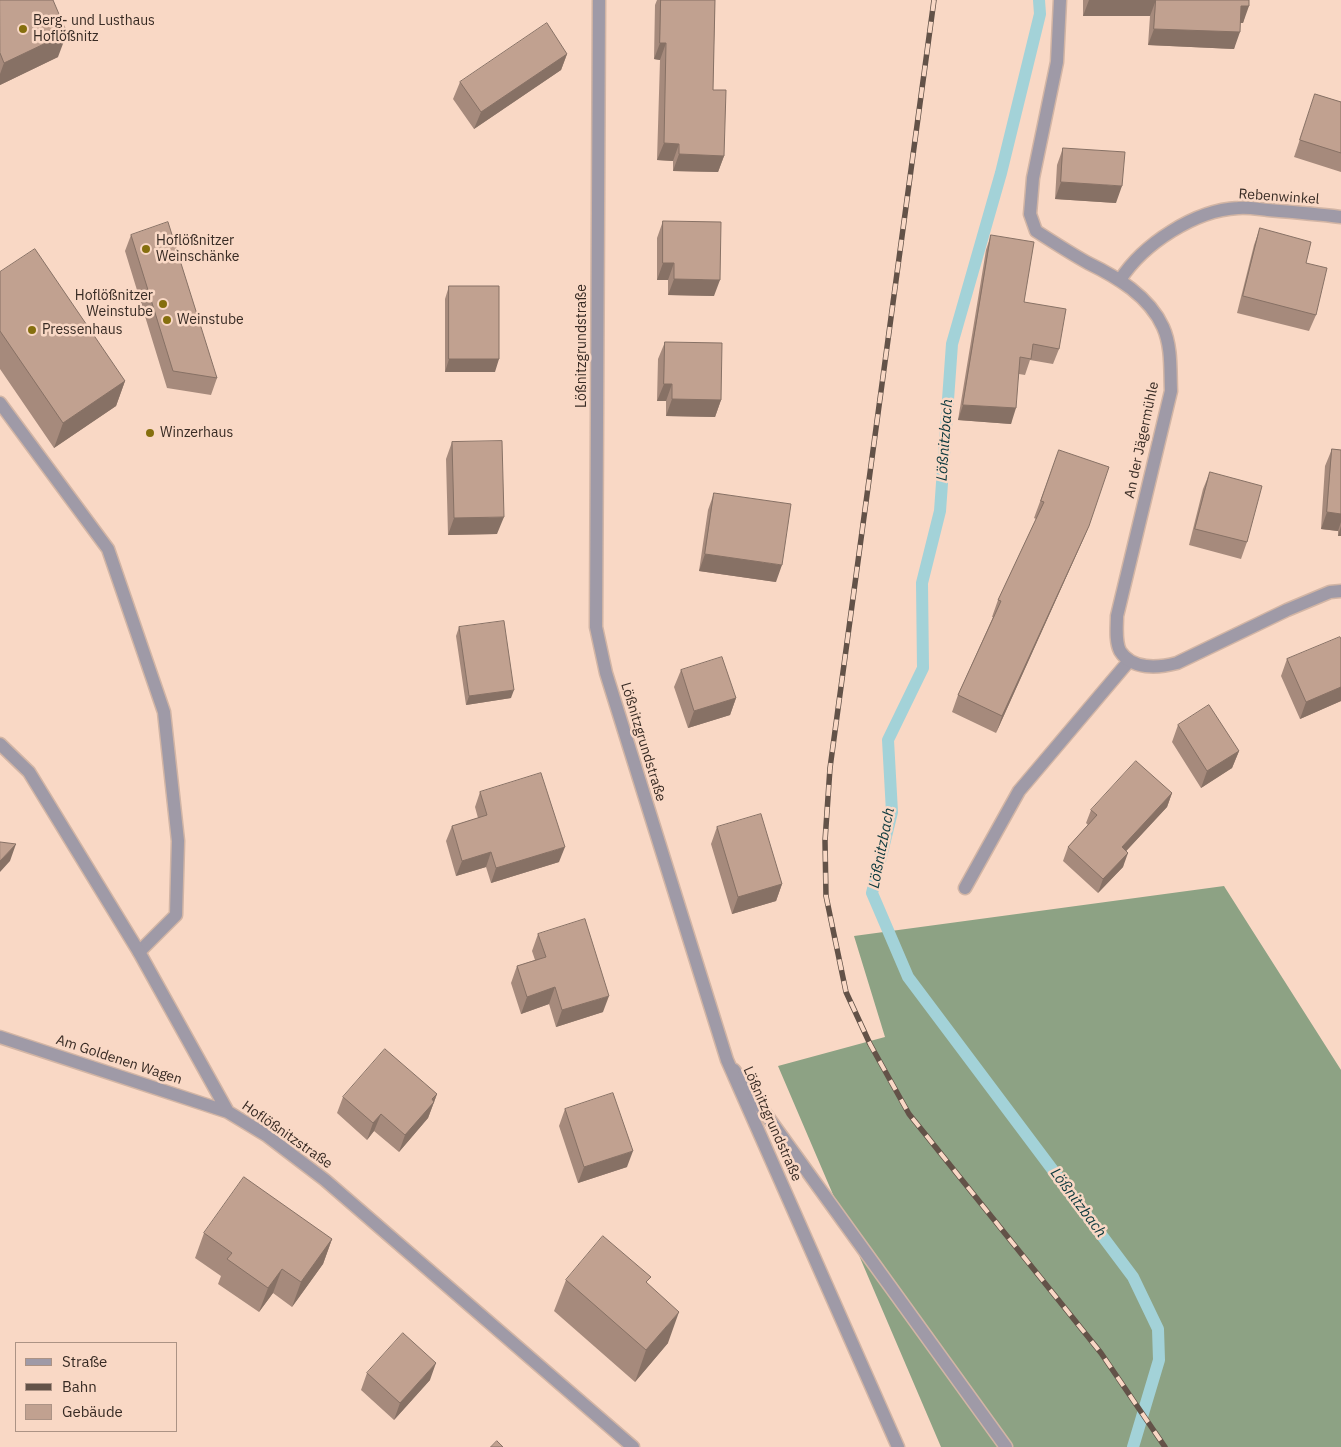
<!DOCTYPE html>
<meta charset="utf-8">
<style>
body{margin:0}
#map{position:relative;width:1341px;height:1447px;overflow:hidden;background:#f9d8c5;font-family:"IBM Plex Sans",sans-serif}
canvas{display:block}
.legend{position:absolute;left:15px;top:1342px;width:162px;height:90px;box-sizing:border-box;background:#f9d8c5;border:1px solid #ac9385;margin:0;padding:6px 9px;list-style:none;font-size:15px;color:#382b24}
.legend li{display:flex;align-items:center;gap:10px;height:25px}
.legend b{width:25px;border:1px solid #ac9385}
</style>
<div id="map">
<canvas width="1341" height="1447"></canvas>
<ul class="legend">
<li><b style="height:6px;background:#9f9aa7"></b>Straße</li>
<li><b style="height:6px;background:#635248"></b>Bahn</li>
<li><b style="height:14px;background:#c1a190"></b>Gebäude</li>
</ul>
</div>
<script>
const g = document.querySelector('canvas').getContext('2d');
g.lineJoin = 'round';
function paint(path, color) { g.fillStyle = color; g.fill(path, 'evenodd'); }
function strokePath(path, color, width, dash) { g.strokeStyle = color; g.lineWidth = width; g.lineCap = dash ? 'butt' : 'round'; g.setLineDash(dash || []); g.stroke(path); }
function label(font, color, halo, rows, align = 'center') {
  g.font = font + ' "IBM Plex Sans",sans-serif'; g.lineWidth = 5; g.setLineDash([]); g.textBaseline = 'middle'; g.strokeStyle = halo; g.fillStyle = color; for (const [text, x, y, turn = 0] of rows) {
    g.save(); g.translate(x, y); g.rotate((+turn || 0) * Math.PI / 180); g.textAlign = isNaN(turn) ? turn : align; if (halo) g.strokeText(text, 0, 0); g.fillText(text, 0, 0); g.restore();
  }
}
const forest = new Path2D(`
 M 1224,886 L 1341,1070 L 1341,1447 L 941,1447 L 778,1066 L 885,1037 L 854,936 Z`);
const stream = new Path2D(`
 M 1039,0 L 1040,14 L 1001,173 L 952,344 L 940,511 L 922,583 L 923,668 L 888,740 L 892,812 L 872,893 L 908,977 L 1133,1277 L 1158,1329 L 1159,1360 L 1133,1447`);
const lane = new Path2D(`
 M 0,403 L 108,549 L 164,712 L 178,841 L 176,915 L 139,952
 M 965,888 L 1019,791 L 1129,661
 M 734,1070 L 1006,1447`);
const street = new Path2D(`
 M 599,0 L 596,627 L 606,673 L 727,1060 L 898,1447
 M 1060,0 L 1057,62 L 1033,178 L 1030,214 L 1036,231 C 1053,242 1070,253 1088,263 C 1117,277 1149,296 1163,327 C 1172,347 1170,370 1171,391 L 1117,616 C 1117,626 1115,641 1120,651 C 1132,670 1158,668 1177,663 L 1287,610 L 1330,592 L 1341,591
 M 1120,280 C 1143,244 1195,210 1238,208 C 1248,207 1258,209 1268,210 C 1293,212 1317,214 1341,217
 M 0,744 L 29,772 L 139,952 L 228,1112 L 266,1135 L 325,1180 L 633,1447
 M 0,1037 L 228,1112`);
const rail = new Path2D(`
 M 934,0 L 830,768 L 825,841 L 826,896 L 846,992 L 870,1044 L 909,1114 L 1101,1353 L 1165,1447`);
const wall = new Path2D(`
 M 0,0 L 58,57 L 0,85 Z
 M 657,0 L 715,0 L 713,90 L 724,156 L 718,172 L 673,171 L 673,161 L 657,160 L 660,60 L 654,59 L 655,5 Z
 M 1083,0 L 1249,0 L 1243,23 L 1240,23 L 1234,49 L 1148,45 L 1150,16 L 1083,16 Z
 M 567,54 L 561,70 L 474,129 L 453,99 L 460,82 Z
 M 1315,94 L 1341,102 L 1341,172 L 1294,157 Z
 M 1063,148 L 1116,203 L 1055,199 L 1057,165 Z
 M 663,221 L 714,296 L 668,295 L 668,280 L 657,280 L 657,238 Z
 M 1260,228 L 1306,263 L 1316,315 L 1309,331 L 1237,313 L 1254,245 Z
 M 131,235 L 217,378 L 211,395 L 167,388 L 125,251 Z
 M 991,235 L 1024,302 L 1059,349 L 1053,364 L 1030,360 L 1025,375 L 1019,374 L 1011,424 L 958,420 L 986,250 Z
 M 0,272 L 125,381 L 116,406 L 54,448 L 0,369 Z
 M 449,286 L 495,372 L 445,372 L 445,299 Z
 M 665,342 L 721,400 L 715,417 L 666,416 L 666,401 L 657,401 L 658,359 Z
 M 452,442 L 497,534 L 448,535 L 446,459 Z
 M 1332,449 L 1341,450 L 1341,536 L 1338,536 L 1338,531 L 1321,529 L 1325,466 Z
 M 1059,450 L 1089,526 L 1082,542 L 996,733 L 952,712 L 958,695 L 993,617 L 992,617 L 998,600 L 1036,519 L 1034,518 Z
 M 1210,472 L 1247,542 L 1241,559 L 1189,545 L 1203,489 Z
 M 714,493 L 776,582 L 699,571 L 708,510 Z
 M 459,627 L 511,698 L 466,705 L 456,636 Z
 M 1341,639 L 1341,701 L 1300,719 L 1281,676 L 1287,659 Z
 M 681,670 L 736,698 L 730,715 L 688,728 L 674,687 Z
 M 1178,725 L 1239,751 L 1232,768 L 1201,788 L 1172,742 Z
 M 480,792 L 559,862 L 491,883 L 486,867 L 456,876 L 446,841 L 452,826 L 478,818 L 475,807 Z
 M 1172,793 L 1167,807 L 1126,851 L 1123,867 L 1098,893 L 1063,861 L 1068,847 L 1088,825 L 1086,823 L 1091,810 Z
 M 717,827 L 782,884 L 776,901 L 732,914 L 711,844 Z
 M 538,934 L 603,1012 L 556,1027 L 549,1004 L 521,1014 L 511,983 L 517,966 L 535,960 L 532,951 Z
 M 437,1094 L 428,1118 L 399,1152 L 374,1131 L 367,1140 L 337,1113 L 343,1097 Z
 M 565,1109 L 627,1167 L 578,1183 L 559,1126 Z
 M 204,1233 L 332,1239 L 323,1264 L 292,1307 L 273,1293 L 259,1312 L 218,1284 L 221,1276 L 195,1258 Z
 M 566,1280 L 648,1284 L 668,1343 L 635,1382 L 554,1311 Z
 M 367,1373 L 430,1380 L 394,1420 L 361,1390 Z`);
const shadedWall = new Path2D(`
 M 1089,0 L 1156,0 L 1150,16 L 1083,16 Z
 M 1241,6 L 1249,6 L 1243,23 L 1235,23 Z
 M 1154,29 L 1240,32 L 1234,49 L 1148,45 Z
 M 67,33 L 58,57 L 0,85 L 0,74 L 4,63 Z
 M 660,43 L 666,43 L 660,60 L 654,59 Z
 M 567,54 L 561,70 L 474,129 L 481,112 Z
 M 664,143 L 679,144 L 673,161 L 657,160 Z
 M 679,154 L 724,156 L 718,172 L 673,171 Z
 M 1061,182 L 1122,186 L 1116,203 L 1055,199 Z
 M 663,263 L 674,263 L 668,280 L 657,280 Z
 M 674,279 L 720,280 L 714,296 L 668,295 Z
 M 449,359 L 499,359 L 495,372 L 445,372 Z
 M 125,381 L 116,406 L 54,448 L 63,423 Z
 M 664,384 L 672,384 L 666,401 L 657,401 Z
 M 672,399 L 721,400 L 715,417 L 666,416 Z
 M 963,405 L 1016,408 L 1011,424 L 958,420 Z
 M 1327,512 L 1341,514 L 1341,522 L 1338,531 L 1321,529 Z
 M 504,517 L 497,534 L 448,535 L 454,518 Z
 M 1089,526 L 1082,542 L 996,733 L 1002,716 Z
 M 1341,526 L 1341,536 L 1338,536 Z
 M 705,554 L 782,565 L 776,582 L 699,571 Z
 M 1341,687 L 1341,701 L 1300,719 L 1306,702 Z
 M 514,690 L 511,698 L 466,705 L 469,696 Z
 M 736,698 L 730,715 L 688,728 L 694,711 Z
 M 1239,751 L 1232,768 L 1201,788 L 1207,771 Z
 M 1172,793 L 1167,807 L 1117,861 L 1122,847 Z
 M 16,844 L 10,861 L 0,872 L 0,861 Z
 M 565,847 L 559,862 L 491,883 L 496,868 Z
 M 491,852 L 486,867 L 456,876 L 462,861 Z
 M 1128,853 L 1123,867 L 1098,893 L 1103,879 Z
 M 782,884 L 776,901 L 732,914 L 738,897 Z
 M 555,987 L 549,1004 L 521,1014 L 527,997 Z
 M 609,996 L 603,1012 L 556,1027 L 562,1010 Z
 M 437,1094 L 428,1118 L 399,1152 L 405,1135 Z
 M 381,1114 L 374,1131 L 367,1140 L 373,1123 Z
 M 633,1151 L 627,1167 L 578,1183 L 584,1167 Z
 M 332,1239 L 323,1264 L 292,1307 L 301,1282 Z
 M 282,1269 L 273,1293 L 259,1312 L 268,1288 Z
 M 679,1312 L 668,1343 L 635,1382 L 646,1350 Z
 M 436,1363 L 430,1380 L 394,1420 L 400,1403 Z`);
const building = new Path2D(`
 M 0,0 L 53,0 L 67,33 L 4,63 L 0,53 Z
 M 661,0 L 715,0 L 713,90 L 726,90 L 724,156 L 679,154 L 679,144 L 664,143 L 666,43 L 660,43 Z
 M 1156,0 L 1249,0 L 1249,6 L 1241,6 L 1240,32 L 1154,29 Z
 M 547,23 L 567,54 L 481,112 L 460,82 Z
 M 1315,94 L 1341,102 L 1341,153 L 1300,140 Z
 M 1063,148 L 1125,152 L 1122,186 L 1061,182 Z
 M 663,221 L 721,222 L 720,280 L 674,279 L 674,263 L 663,263 Z
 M 168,222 L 217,378 L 173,371 L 131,235 Z
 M 1260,228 L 1311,242 L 1306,263 L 1327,268 L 1316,315 L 1243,296 Z
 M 991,235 L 1034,242 L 1024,302 L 1066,309 L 1059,349 L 1033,344 L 1031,359 L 1020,357 L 1016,408 L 963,405 Z
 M 35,249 L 125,381 L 63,423 L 0,331 L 0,272 Z
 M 449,286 L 499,286 L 499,359 L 449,359 Z
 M 665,342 L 722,343 L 721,400 L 672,399 L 672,384 L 664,384 Z
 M 502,441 L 504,517 L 454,518 L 452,442 Z
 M 1332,449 L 1341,450 L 1341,514 L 1327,512 Z
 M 1059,450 L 1109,467 L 1089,526 L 1002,716 L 958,695 L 1001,601 L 998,600 L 1044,502 L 1041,501 Z
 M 1210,472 L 1262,486 L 1247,542 L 1195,529 Z
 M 714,493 L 791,504 L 782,565 L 705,554 Z
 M 504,621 L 514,690 L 469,696 L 459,627 Z
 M 1340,637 L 1341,639 L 1341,687 L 1306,702 L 1287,659 Z
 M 722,657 L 736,698 L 694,711 L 681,670 Z
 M 1209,705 L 1239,751 L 1207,771 L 1178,725 Z
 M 1136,761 L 1172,793 L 1122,847 L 1128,853 L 1103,879 L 1068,847 L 1097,815 L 1091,810 Z
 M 541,773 L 565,847 L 496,868 L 491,852 L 462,861 L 452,826 L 487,815 L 480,792 Z
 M 761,814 L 782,884 L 738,897 L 717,827 Z
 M 0,842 L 16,844 L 0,861 Z
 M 585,919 L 609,996 L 562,1010 L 555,987 L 527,997 L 517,966 L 546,957 L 538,934 Z
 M 385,1049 L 437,1094 L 432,1099 L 434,1102 L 405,1135 L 381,1114 L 373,1123 L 343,1097 Z
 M 613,1093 L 633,1151 L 584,1167 L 565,1109 Z
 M 244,1177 L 332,1239 L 301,1282 L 282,1269 L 268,1288 L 227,1259 L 232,1253 L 204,1233 Z
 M 603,1236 L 651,1277 L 646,1282 L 679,1312 L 646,1350 L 566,1280 Z
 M 403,1333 L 436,1363 L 400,1403 L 367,1373 Z
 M 497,1441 L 503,1447 L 491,1447 Z`);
const markers = [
 [23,29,5,"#856f0e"],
 [146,249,5,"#856f0e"],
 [163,304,5,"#856f0e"],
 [167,320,5,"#856f0e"],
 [32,330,5,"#856f0e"],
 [150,433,5,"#856f0e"]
];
const poiNames = [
 ["Berg- und Lusthaus",33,21],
 ["Hoflößnitz",33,37],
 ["Hoflößnitzer",156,241],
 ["Weinschänke",156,257],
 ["Hoflößnitzer",153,296,"right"],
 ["Weinstube",153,312,"right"],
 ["Weinstube",177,320],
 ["Pressenhaus",42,330],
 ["Winzerhaus",160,433]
];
const streetNames = [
 ["Rebenwinkel",1279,197,4],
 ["Lößnitzgrundstraße",582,346,-90],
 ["An der Jägermühle",1142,440,-78],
 ["Lößnitzgrundstraße",643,742,73],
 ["Am Goldenen Wagen",119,1060,18],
 ["Lößnitzgrundstraße",772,1124,66],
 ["Hoflößnitzstraße",287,1135,35]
];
const waterNames = [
 ["Lößnitzbach",945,440,-86],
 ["Lößnitzbach",882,848,-79],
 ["Lößnitzbach",1078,1203,53]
];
paint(forest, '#8da284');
strokePath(stream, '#a3d2d8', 12);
strokePath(lane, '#d2b5a5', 15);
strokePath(street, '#d2b5a5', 15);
strokePath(lane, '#9f9aa7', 12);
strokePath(street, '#9f9aa7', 12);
strokePath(rail, '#635248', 5.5);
strokePath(rail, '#f9d8c5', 4, [11]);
paint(wall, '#a68a7c');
paint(shadedWall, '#877165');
paint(building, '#c1a190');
strokePath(building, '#877165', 1);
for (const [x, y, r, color] of markers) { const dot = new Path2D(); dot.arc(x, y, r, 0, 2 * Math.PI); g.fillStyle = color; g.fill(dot); strokePath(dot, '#f9d8c5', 2); }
label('14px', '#382b24', '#f9d8c5', poiNames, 'left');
label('14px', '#382b24', '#f9d8c5', streetNames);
label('italic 15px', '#0b383d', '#f9d8c5', waterNames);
</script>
